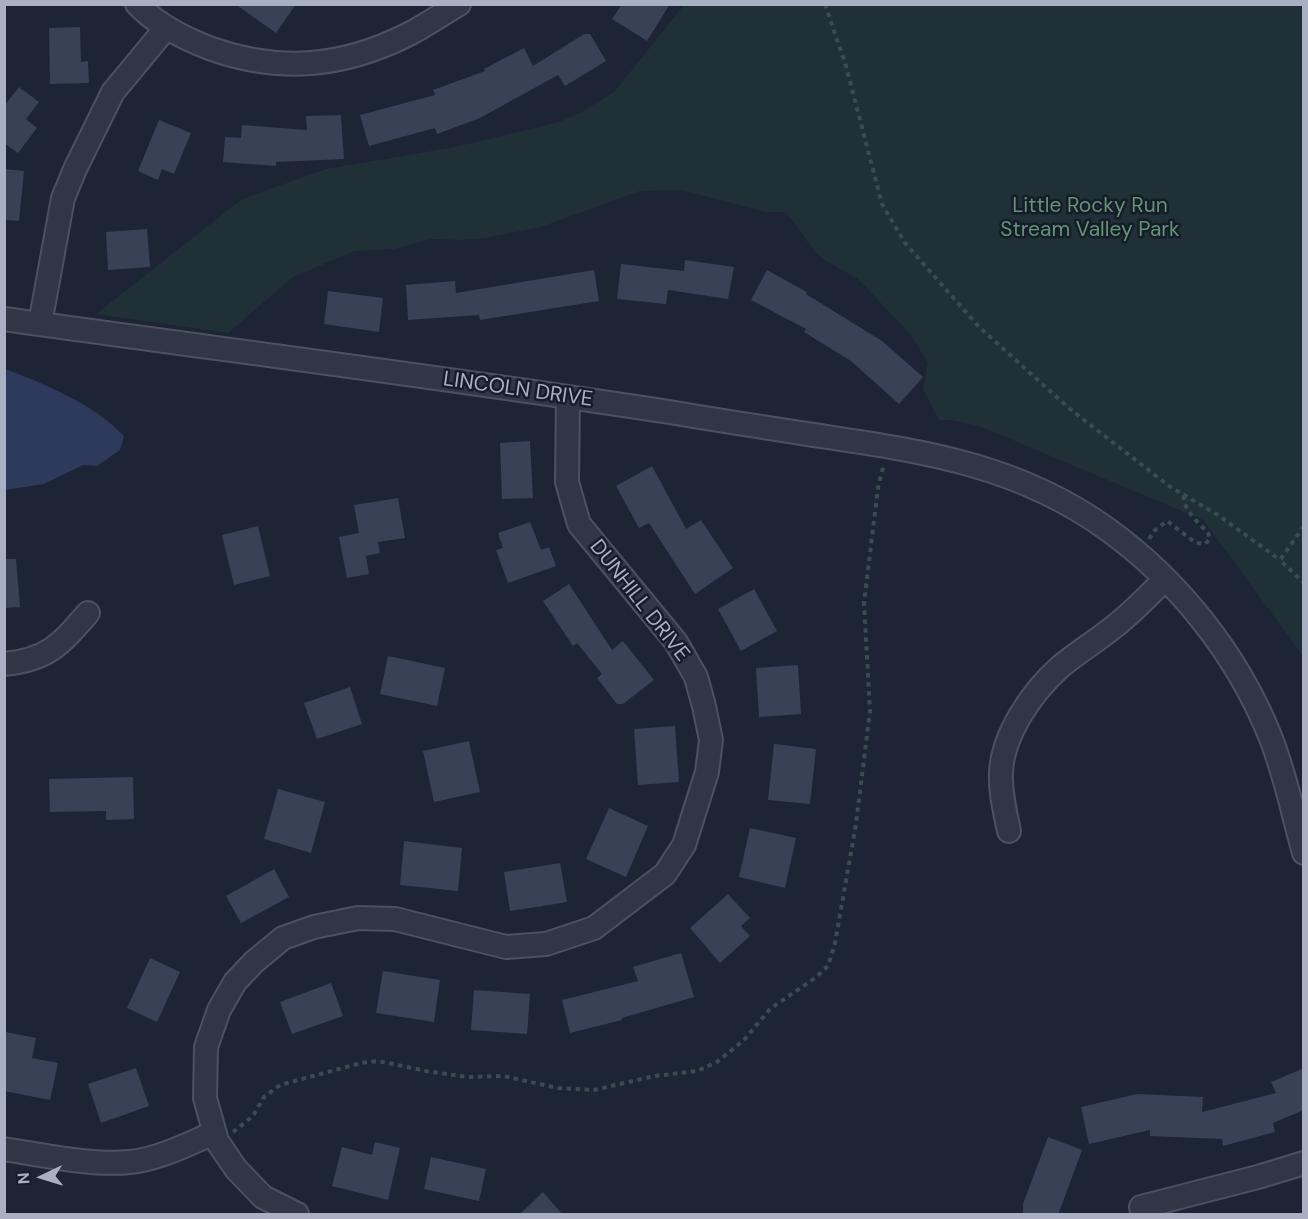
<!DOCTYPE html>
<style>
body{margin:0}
#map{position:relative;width:1308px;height:1219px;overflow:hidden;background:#1d2435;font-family:"DM Sans",sans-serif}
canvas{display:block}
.frame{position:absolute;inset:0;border:6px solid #aab0c4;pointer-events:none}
.north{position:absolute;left:12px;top:1147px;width:60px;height:60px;-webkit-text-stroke:4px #171c2a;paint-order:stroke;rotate:266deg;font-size:16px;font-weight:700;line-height:24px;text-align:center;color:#aab0c4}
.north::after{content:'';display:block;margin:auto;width:21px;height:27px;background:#aab0c4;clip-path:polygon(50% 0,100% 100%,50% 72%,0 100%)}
</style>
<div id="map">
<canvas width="1308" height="1219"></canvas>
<div class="frame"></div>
<div class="north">N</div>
</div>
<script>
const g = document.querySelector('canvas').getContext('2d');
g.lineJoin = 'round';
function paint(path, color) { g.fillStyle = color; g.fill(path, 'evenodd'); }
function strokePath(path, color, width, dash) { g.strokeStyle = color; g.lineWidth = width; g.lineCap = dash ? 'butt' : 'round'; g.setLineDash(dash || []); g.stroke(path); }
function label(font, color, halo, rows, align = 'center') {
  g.font = font + ' "DM Sans",sans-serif'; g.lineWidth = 5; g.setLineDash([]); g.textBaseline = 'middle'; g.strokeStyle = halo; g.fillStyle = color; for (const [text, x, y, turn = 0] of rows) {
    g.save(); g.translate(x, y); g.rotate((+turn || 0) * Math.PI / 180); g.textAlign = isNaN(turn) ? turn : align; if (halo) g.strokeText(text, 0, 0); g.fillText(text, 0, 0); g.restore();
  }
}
const green = new Path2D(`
 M 685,4 L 1303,5 L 1303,656 L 1203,520 L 979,426 L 950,420 L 939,420 L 923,389 L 928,363 L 910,334 L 858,279 L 826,261 L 815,252 L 786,212 L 766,212 L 681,190 L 640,191 L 541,227 L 485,238 L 462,240 L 431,239 L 394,249 L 355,251 L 293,277 L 228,333 L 96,314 L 242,199 L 326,169 L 455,147 L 559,122 L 582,112 L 614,92 Z`);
const water = new Path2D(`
 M 5,369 C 47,385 92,403 124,436 L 120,450 L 97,466 L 83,465 L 44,484 L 5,490 Z`);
const building = new Path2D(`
 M 235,4 L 296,4 L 276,33 Z
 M 622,4 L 670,4 L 647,41 L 612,19 Z
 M 80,27 L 81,62 L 88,61 L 89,83 L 50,84 L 49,28 Z
 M 584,34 L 590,34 L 606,61 L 565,86 L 558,75 L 480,118 L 437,134 L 435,128 L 369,146 L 360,115 L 435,95 L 433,90 L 485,71 L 484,69 L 524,48 L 533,66 Z
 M 19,87 L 39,102 L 26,119 L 37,128 L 18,153 L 4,143 L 4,106 Z
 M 341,115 L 344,159 L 276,162 L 276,166 L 223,162 L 225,137 L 241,138 L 242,125 L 307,130 L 306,116 Z
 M 159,120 L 191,133 L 174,174 L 162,169 L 158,180 L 138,171 Z
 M 4,169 L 24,171 L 19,221 L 4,220 Z
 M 147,229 L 150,267 L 108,270 L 106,232 Z
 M 685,260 L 734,267 L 728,299 L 668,290 L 666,304 L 617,299 L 621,264 L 684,271 Z
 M 594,270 L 599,301 L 480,320 L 479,315 L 408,320 L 406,285 L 455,281 L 456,293 Z
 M 767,270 L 807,292 L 806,294 L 882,341 L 923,377 L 899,404 L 851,361 L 804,332 L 806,329 L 751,300 Z
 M 328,291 L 383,298 L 379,332 L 324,324 Z
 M 530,441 L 533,498 L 502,499 L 500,443 Z
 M 652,466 L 686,529 L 701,520 L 733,568 L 695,594 L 649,523 L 639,528 L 616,486 Z
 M 398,498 L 405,538 L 378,542 L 380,553 L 366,556 L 369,574 L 347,578 L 339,537 L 359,533 L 354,505 Z
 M 530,522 L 541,550 L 549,547 L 556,566 L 508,583 L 496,550 L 503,548 L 498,533 Z
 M 258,526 L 270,576 L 234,585 L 222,535 Z
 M 4,559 L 16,559 L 20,607 L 4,608 Z
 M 569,584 L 612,650 L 623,641 L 654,680 L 623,704 L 617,704 L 597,678 L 602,674 L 577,643 L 573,646 L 543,601 Z
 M 754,589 L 777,631 L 741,651 L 718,609 Z
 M 388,656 L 445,668 L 437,706 L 380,694 Z
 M 798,665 L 801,714 L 759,717 L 756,668 Z
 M 350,687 L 362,724 L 317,739 L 304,703 Z
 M 675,726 L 679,782 L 638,785 L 634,729 Z
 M 469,741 L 480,792 L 434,802 L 423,751 Z
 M 774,744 L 816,749 L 810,804 L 768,800 Z
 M 133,777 L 134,819 L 106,820 L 106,811 L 50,812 L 49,779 Z
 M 278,789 L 325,802 L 311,853 L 264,839 Z
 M 609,808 L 648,826 L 626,877 L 586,859 Z
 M 750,828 L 796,838 L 785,888 L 739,877 Z
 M 404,841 L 462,848 L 458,891 L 400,885 Z
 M 560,863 L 567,902 L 537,907 L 537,905 L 536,907 L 510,911 L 504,872 Z
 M 274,869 L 289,897 L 241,923 L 226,896 Z
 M 728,894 L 750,918 L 741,926 L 750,936 L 720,963 L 690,928 Z
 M 681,953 L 694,997 L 622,1018 L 622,1020 L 570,1033 L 562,1000 L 638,981 L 633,967 Z
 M 150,958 L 180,972 L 157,1022 L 127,1008 Z
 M 383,971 L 440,980 L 434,1022 L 376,1013 Z
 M 331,983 L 343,1016 L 292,1034 L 280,1002 Z
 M 474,990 L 530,994 L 527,1034 L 471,1030 Z
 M 6,1032 L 36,1038 L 32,1058 L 58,1063 L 50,1100 L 4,1091 L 4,1041 Z
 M 136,1068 L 149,1106 L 101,1123 L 88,1084 Z
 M 1304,1068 L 1304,1110 L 1273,1123 L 1275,1132 L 1223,1146 L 1222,1139 L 1150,1136 L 1150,1130 L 1089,1144 L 1081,1107 L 1137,1094 L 1203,1097 L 1202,1112 L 1276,1093 L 1271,1082 Z
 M 1048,1137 L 1082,1150 L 1058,1215 L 1023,1215 L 1023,1204 Z
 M 375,1142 L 400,1148 L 388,1200 L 332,1186 L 342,1147 L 372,1155 Z
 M 431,1157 L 486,1169 L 479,1201 L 424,1189 Z
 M 543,1192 L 563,1215 L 519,1215 Z`);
const path = new Path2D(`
 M 825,4 L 846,66 L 882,204 L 905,243 L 979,327 L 1070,409 L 1169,486 L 1218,515 L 1280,560
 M 1304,526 L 1280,560 L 1304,583
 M 1149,539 L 1154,531 L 1167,521 L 1196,543 L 1205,544 L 1210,539 L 1208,533 C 1199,523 1181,508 1184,494
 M 233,1132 L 253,1116 L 264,1097 L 280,1085 L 361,1063 L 378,1061 L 426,1071 L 467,1077 L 503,1076 L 558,1088 L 594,1090 L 655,1076 L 697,1071 L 717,1062 L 744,1040 L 770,1009 L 815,978 L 828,966 L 835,943 L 856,824 L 870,711 L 864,603 L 878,488 L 884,464`);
const street = new Path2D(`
 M 137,4 C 158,26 185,39 212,49 C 280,73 343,67 407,35 C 425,26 442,14 459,4
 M 4,319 C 226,350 448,378 669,412 C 722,421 775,429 827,437 C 929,452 1021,467 1107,529 C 1178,580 1237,654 1270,736 C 1285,773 1293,814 1304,853
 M 40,324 L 63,198 L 76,167 L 113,92 L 166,28
 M 4,664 C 48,660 61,644 88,613
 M 1009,831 C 1005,812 1000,792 1001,772 C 1003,734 1032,692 1060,667 C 1078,652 1098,640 1115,626 C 1133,612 1149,595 1165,579
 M 4,1149 C 42,1155 93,1166 130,1162 C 159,1159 188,1144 214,1133
 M 1141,1207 L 1258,1177 L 1304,1163
 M 297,1214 L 263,1197 L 236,1169 L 217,1141 L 205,1098 L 206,1047 L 219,1010 L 235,982 L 254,962 L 283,938 L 314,927 L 358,918 L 395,919 L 506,947 L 546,944 L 594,928 L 665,874 L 684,845 L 707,772 L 711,740 L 704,706 L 696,677 L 676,642 L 579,524 L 567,482 L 568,397`);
const parkNames = [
 ["Little Rocky Run",1090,206],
 ["Stream Valley Park",1090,230]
];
const streetNames = [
 ["LINCOLN DRIVE",518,390,8],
 ["DUNHILL DRIVE",639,601,52]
];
paint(green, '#1f3036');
paint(water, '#2e3a5b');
paint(building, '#394157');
strokePath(street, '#4c5161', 26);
strokePath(path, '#3a4c51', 4, [4.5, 4.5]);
strokePath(street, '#313646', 22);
label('21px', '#629475', '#171c2a', parkNames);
label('21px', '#aab0c4', '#171c2a', streetNames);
</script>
